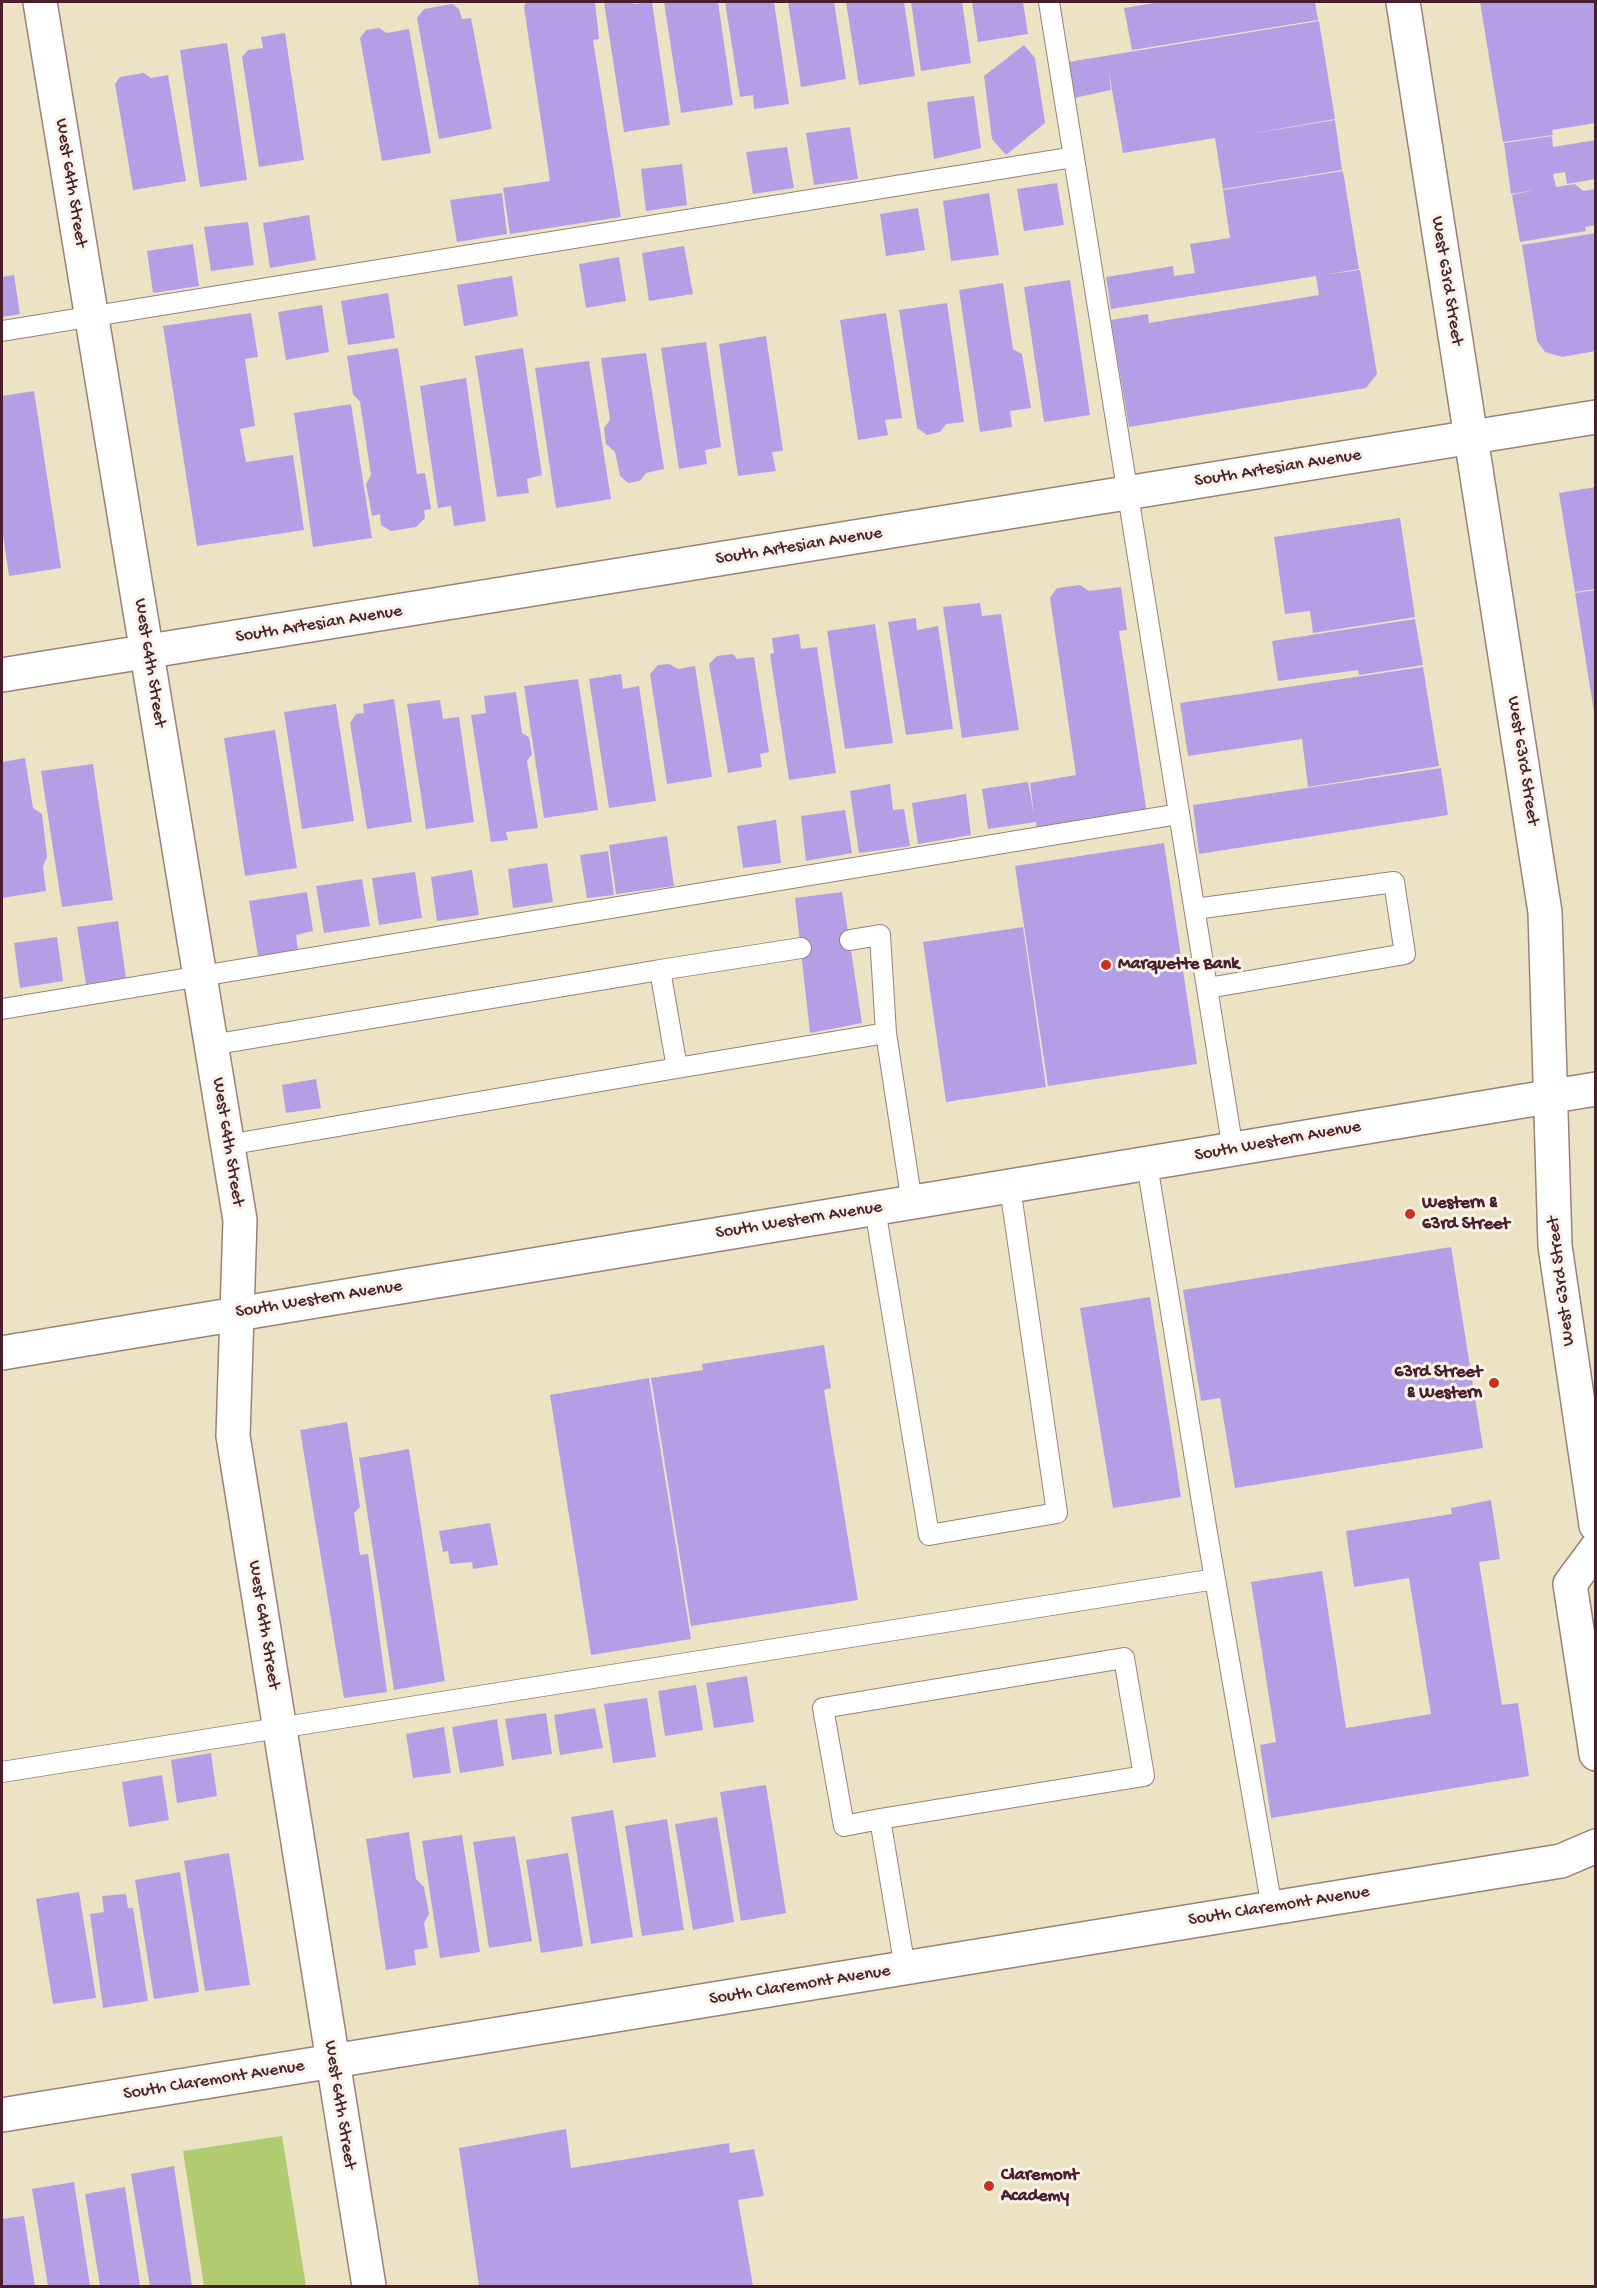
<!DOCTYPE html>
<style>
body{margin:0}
#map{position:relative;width:1597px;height:2288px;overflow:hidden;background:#ece3c4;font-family:"Gochi Hand",sans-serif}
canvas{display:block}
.frame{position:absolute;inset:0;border:3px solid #4a1f2b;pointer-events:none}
</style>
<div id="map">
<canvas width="1597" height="2288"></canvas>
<div class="frame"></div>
</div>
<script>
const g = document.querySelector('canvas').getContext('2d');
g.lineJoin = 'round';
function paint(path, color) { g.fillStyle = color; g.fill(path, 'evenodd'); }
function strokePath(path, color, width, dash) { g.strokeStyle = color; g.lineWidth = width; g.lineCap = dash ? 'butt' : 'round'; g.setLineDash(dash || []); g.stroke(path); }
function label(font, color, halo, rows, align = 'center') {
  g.font = font + ' "Gochi Hand",sans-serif'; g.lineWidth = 6; g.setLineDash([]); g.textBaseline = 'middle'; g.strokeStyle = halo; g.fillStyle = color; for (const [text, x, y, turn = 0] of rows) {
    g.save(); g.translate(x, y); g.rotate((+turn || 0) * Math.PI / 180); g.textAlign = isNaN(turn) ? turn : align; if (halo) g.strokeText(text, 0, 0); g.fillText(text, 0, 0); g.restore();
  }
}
const green = new Path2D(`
 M 282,2136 L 306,2286 L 204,2286 L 183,2151 Z`);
const building = new Path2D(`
 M 526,2 L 595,2 L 599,39 L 593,40 L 621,217 L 510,234 L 503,188 L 550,181 L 524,7 Z
 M 604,2 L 634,2 L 634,4 L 652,2 L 670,125 L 624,132 Z
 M 664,2 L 718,2 L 733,105 L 681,113 Z
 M 725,2 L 774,2 L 789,104 L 754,109 L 753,95 L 740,97 Z
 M 788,2 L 834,2 L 846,79 L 801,87 Z
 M 846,2 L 904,2 L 915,76 L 859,85 Z
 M 911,2 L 962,2 L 971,63 L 921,71 Z
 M 972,2 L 1023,2 L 1028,34 L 978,42 Z
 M 1161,2 L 1315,2 L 1318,20 L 1132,50 L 1124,8 Z
 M 1480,2 L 1596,2 L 1596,123 L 1552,130 L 1553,135 L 1503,142 Z
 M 452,4 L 459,9 L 462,19 L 471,18 L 492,129 L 439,139 L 417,18 L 424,9 Z
 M 1319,21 L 1335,119 L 1244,135 L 1335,120 L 1342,170 L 1223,189 L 1215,138 L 1123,153 L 1108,67 L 1111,90 L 1074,98 L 1068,62 Z
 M 379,28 L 387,33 L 409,29 L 431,153 L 382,161 L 360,38 L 366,30 Z
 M 285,33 L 304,160 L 259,167 L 242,57 L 248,50 L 263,48 L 261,37 Z
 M 227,43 L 247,180 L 200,187 L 180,50 Z
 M 1024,45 L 1035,58 L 1045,123 L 1006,155 L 992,139 L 984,76 Z
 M 144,73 L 151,78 L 168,75 L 186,181 L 133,190 L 115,84 L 120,77 Z
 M 974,96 L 981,148 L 934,159 L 927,102 Z
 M 850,127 L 858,179 L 814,185 L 806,133 Z
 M 1552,136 L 1553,147 L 1596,140 L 1596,179 L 1567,184 L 1565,172 L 1553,174 L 1556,187 L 1575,184 L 1583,191 L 1596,189 L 1596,225 L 1585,227 L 1586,231 L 1520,242 L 1512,195 L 1534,190 L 1511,194 L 1504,143 Z
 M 787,147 L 794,188 L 753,194 L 746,152 Z
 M 682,164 L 687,205 L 646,211 L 641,169 Z
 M 1343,171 L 1359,269 L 1323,275 L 1360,270 L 1377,374 L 1366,388 L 1129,427 L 1111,320 L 1148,314 L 1149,323 L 1319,295 L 1316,276 L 1111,309 L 1106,277 L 1173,266 L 1174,276 L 1195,273 L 1190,244 L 1230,238 L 1223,190 Z
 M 1057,183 L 1064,225 L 1024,231 L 1017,189 Z
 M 502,193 L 507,234 L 457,242 L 450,200 Z
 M 989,193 L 999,255 L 951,261 L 943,201 Z
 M 918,208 L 925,250 L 886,256 L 880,214 Z
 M 309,215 L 316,260 L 270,268 L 263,223 Z
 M 248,222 L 254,265 L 211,271 L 204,227 Z
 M 1596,233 L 1596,351 L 1562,357 L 1545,352 L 1537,341 L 1522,245 Z
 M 193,244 L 199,286 L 153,293 L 147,251 Z
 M 684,246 L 693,294 L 649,301 L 642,253 Z
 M 619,257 L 626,301 L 586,308 L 579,264 Z
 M 14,275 L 20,314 L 2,317 L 2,277 Z
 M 512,276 L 518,316 L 464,326 L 457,285 Z
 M 1070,280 L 1090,415 L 1044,422 L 1024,287 Z
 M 1003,283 L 1013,349 L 1022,354 L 1031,408 L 1010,411 L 1012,427 L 980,432 L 959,290 Z
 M 388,293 L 395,338 L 348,345 L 341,301 Z
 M 947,303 L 964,422 L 946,424 L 940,432 L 927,435 L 917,428 L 899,310 Z
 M 322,305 L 329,352 L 286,360 L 278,312 Z
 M 251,313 L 258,357 L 245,359 L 255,426 L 240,429 L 246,462 L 293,455 L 304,530 L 197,546 L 163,326 Z
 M 886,313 L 902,418 L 885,420 L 888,435 L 858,440 L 840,320 Z
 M 766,336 L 783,451 L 772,452 L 776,471 L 738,476 L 719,344 Z
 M 706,342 L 721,447 L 705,450 L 707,464 L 679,469 L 661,348 Z
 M 398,348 L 417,474 L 425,473 L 431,509 L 424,510 L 425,518 L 416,527 L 391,531 L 381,525 L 380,514 L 372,516 L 366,484 L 371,475 L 360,402 L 353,394 L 347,356 Z
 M 523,348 L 542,475 L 527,479 L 529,493 L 497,497 L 475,356 Z
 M 646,353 L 664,469 L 646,473 L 640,481 L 628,483 L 620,476 L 615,452 L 606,444 L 604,428 L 610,420 L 601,358 Z
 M 589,361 L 611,499 L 556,508 L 535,368 Z
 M 466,378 L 486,521 L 454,526 L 451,506 L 438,508 L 420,386 Z
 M 34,391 L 61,568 L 9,576 L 2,528 L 2,396 Z
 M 351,404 L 372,538 L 313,547 L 294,413 Z
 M 1596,487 L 1596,589 L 1575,592 L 1559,493 Z
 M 1400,518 L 1415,617 L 1313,633 L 1310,611 L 1285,614 L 1274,537 Z
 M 1080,585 L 1089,591 L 1121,587 L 1127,630 L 1119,631 L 1147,814 L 1037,829 L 1036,822 L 988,829 L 982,789 L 1028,782 L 1034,815 L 1030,783 L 1076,775 L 1050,598 L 1057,588 Z
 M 1596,590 L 1596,712 L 1594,712 L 1575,593 Z
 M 980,603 L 982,616 L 1001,614 L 1019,730 L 962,738 L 943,607 Z
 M 916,618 L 917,630 L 938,626 L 953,729 L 906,735 L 888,622 Z
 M 1415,619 L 1423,665 L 1359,675 L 1358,670 L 1278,681 L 1272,641 Z
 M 875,624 L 893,743 L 845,749 L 827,631 Z
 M 799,634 L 801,649 L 817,647 L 836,773 L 789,780 L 770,654 L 774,653 L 772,638 Z
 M 733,654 L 737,659 L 754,657 L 769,752 L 760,754 L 762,767 L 728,773 L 709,664 L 717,656 Z
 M 669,664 L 678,669 L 695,666 L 712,777 L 667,784 L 650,674 L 658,665 Z
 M 1423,667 L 1439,766 L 1308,787 L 1302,739 L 1188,756 L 1180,703 Z
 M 621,674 L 623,689 L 639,686 L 656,801 L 609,808 L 589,679 Z
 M 578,679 L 598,810 L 544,818 L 524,686 Z
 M 516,692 L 522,733 L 529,737 L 532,754 L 527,761 L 538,828 L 506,832 L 508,840 L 491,842 L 471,715 L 486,713 L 484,696 Z
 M 394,699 L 412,822 L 367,829 L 350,723 L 356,714 L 364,713 L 363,704 Z
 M 440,700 L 443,719 L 459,717 L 474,822 L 426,829 L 407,704 Z
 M 336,704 L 354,821 L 302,829 L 284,712 Z
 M 275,730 L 297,868 L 245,876 L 224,738 Z
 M 25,758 L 33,808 L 42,814 L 47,857 L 43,866 L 46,891 L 2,898 L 2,762 Z
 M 93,764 L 113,900 L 62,907 L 41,771 Z
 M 1441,768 L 1448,815 L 1199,854 L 1193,805 Z
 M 890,784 L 893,810 L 904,809 L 910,846 L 859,853 L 850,791 Z
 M 966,794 L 971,835 L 918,844 L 912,803 Z
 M 845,810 L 852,853 L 806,861 L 801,816 Z
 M 776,820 L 781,863 L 743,868 L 737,826 Z
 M 667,836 L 674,886 L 616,894 L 609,845 Z
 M 1164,843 L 1197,1064 L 1048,1086 L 1015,866 Z
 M 608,851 L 614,895 L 587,898 L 580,855 Z
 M 547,863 L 553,902 L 513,908 L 508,869 Z
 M 472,870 L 479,915 L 437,921 L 431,877 Z
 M 415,872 L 422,918 L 379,925 L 372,878 Z
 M 362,879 L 370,926 L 324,933 L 316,886 Z
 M 307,892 L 313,931 L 296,935 L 298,950 L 258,956 L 249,901 Z
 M 842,892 L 862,1023 L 810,1033 L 795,898 Z
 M 118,921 L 126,978 L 86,984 L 77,927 Z
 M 1023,927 L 1046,1087 L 946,1102 L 923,942 Z
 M 57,937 L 63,981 L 20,988 L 14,943 Z
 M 316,1079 L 321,1108 L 286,1113 L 282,1085 Z
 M 1451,1247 L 1483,1448 L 1235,1488 L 1220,1398 L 1201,1401 L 1183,1290 Z
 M 1150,1297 L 1181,1497 L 1113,1508 L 1080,1308 Z
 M 824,1345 L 831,1388 L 824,1390 L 858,1600 L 691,1626 L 651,1378 L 703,1370 L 702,1364 Z
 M 649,1378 L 691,1639 L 591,1655 L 550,1395 Z
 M 347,1422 L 360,1507 L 354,1513 L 360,1555 L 368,1554 L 387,1692 L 344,1698 L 300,1430 Z
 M 409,1449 L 445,1681 L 394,1690 L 359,1458 Z
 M 1491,1500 L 1500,1559 L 1479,1562 L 1502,1705 L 1518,1703 L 1529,1776 L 1271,1818 L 1260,1745 L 1276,1742 L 1251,1582 L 1322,1571 L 1346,1728 L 1431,1714 L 1409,1578 L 1354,1587 L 1346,1531 L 1452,1514 L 1451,1508 Z
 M 490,1523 L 498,1565 L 473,1569 L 472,1562 L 450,1564 L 448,1551 L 443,1552 L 439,1531 Z
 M 747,1676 L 754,1722 L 714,1728 L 706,1683 Z
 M 696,1685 L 703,1730 L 665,1736 L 658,1691 Z
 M 647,1698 L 656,1757 L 613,1763 L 604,1704 Z
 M 595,1708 L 603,1748 L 560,1755 L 554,1715 Z
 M 546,1713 L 552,1754 L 512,1760 L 505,1719 Z
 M 497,1719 L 504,1766 L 460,1773 L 452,1727 Z
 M 444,1727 L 451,1773 L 413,1778 L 406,1734 Z
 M 211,1753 L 217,1796 L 177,1803 L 171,1760 Z
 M 162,1775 L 169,1820 L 129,1827 L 122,1782 Z
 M 766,1785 L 786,1913 L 741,1921 L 720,1792 Z
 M 613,1810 L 633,1937 L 591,1944 L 571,1817 Z
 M 717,1817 L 734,1922 L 693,1930 L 675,1824 Z
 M 667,1819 L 684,1930 L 642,1936 L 625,1826 Z
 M 409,1832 L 416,1879 L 424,1887 L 429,1914 L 424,1923 L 428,1948 L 414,1950 L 416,1965 L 386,1970 L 366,1839 Z
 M 462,1835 L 480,1952 L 440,1958 L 422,1841 Z
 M 515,1836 L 532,1941 L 489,1948 L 473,1842 Z
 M 229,1853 L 250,1985 L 205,1991 L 184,1861 Z
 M 568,1853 L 583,1946 L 541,1953 L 526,1860 Z
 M 180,1872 L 199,1992 L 154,1999 L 135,1880 Z
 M 79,1892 L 96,1998 L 53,2004 L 36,1899 Z
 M 126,1894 L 128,1908 L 133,1908 L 148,2001 L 103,2008 L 90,1914 L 104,1912 L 102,1896 Z
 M 566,2129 L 571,2168 L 729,2143 L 730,2153 L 754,2149 L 764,2196 L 738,2200 L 753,2286 L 479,2286 L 459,2148 Z
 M 174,2166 L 192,2286 L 150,2286 L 131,2174 Z
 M 74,2182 L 90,2286 L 48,2286 L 32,2189 Z
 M 125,2187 L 140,2286 L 100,2286 L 85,2194 Z
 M 24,2216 L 35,2286 L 2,2286 L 2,2219 Z`);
const lane = new Path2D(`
 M 1049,2 L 1233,1150
 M 2,331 L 1074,157
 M 1195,909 L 1394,882 L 1405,954 L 1208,988
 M 850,940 L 880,935 L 886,1033
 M 660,970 L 801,948
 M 2,1009 L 1179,814
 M 211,1045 L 660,970 L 677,1068 L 227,1145
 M 677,1068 L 886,1033 L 912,1203
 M 1147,1164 L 1207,1533 L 1272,1908
 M 875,1209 L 929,1535 L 1057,1513 L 1010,1187
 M 2,1772 L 1215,1579
 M 880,1819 L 844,1826 L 823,1708 L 1124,1658 L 1144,1776 L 880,1819 L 905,1968`);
const street = new Path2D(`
 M 40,2 L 240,1220 L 233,1436 L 369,2286
 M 2,675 L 1596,417
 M 2,2115 L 1561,1861 L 1596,1846`);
const secondary = new Path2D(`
 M 1403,2 L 1545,912 L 1555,1246 L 1596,1525
 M 2,1353 L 1596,1089
 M 1596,1549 L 1570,1584 L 1596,1754`);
const markers = [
 [1106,965,6,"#c8321e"],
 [1410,1214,6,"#c8321e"],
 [1494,1383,6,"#c8321e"],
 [989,2186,6,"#c8321e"]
];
const streetNames = [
 ["West 64th Street",70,183,81],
 ["West 63rd Street",1446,281,81],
 ["South Artesian Avenue",1278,469,-9],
 ["South Artesian Avenue",799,547,-9],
 ["South Artesian Avenue",319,625,-9],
 ["West 64th Street",149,663,81],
 ["West 63rd Street",1522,761,81],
 ["West 64th Street",227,1142,81],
 ["South Western Avenue",1278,1142,-10],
 ["South Western Avenue",799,1221,-9],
 ["West 63rd Street",1562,1281,-97],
 ["South Western Avenue",319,1300,-9],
 ["West 64th Street",263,1625,81],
 ["South Claremont Avenue",1279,1907,-9],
 ["South Claremont Avenue",800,1986,-9],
 ["South Claremont Avenue",214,2081,-9],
 ["West 64th Street",339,2105,81]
];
const poiNames = [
 ["Marquette Bank",1118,965],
 ["Western &",1422,1204],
 ["63rd Street",1422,1225],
 ["63rd Street",1482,1373,"right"],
 ["& Western",1482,1394,"right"],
 ["Claremont",1001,2176],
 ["Academy",1001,2197]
];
paint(green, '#b1cb70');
paint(building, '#b49fe7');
strokePath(lane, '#9b8178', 22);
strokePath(street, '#9b8178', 36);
strokePath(secondary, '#9b8178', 36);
strokePath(lane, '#fff', 20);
strokePath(street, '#fff', 33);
strokePath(secondary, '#fff', 33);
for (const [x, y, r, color] of markers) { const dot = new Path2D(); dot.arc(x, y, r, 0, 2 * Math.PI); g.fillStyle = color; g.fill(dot); strokePath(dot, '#f7f3e8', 2); }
label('18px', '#4a1f2b', '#f7f3e8', streetNames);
label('bold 18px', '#4a1f2b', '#f7f3e8', poiNames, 'left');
</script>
